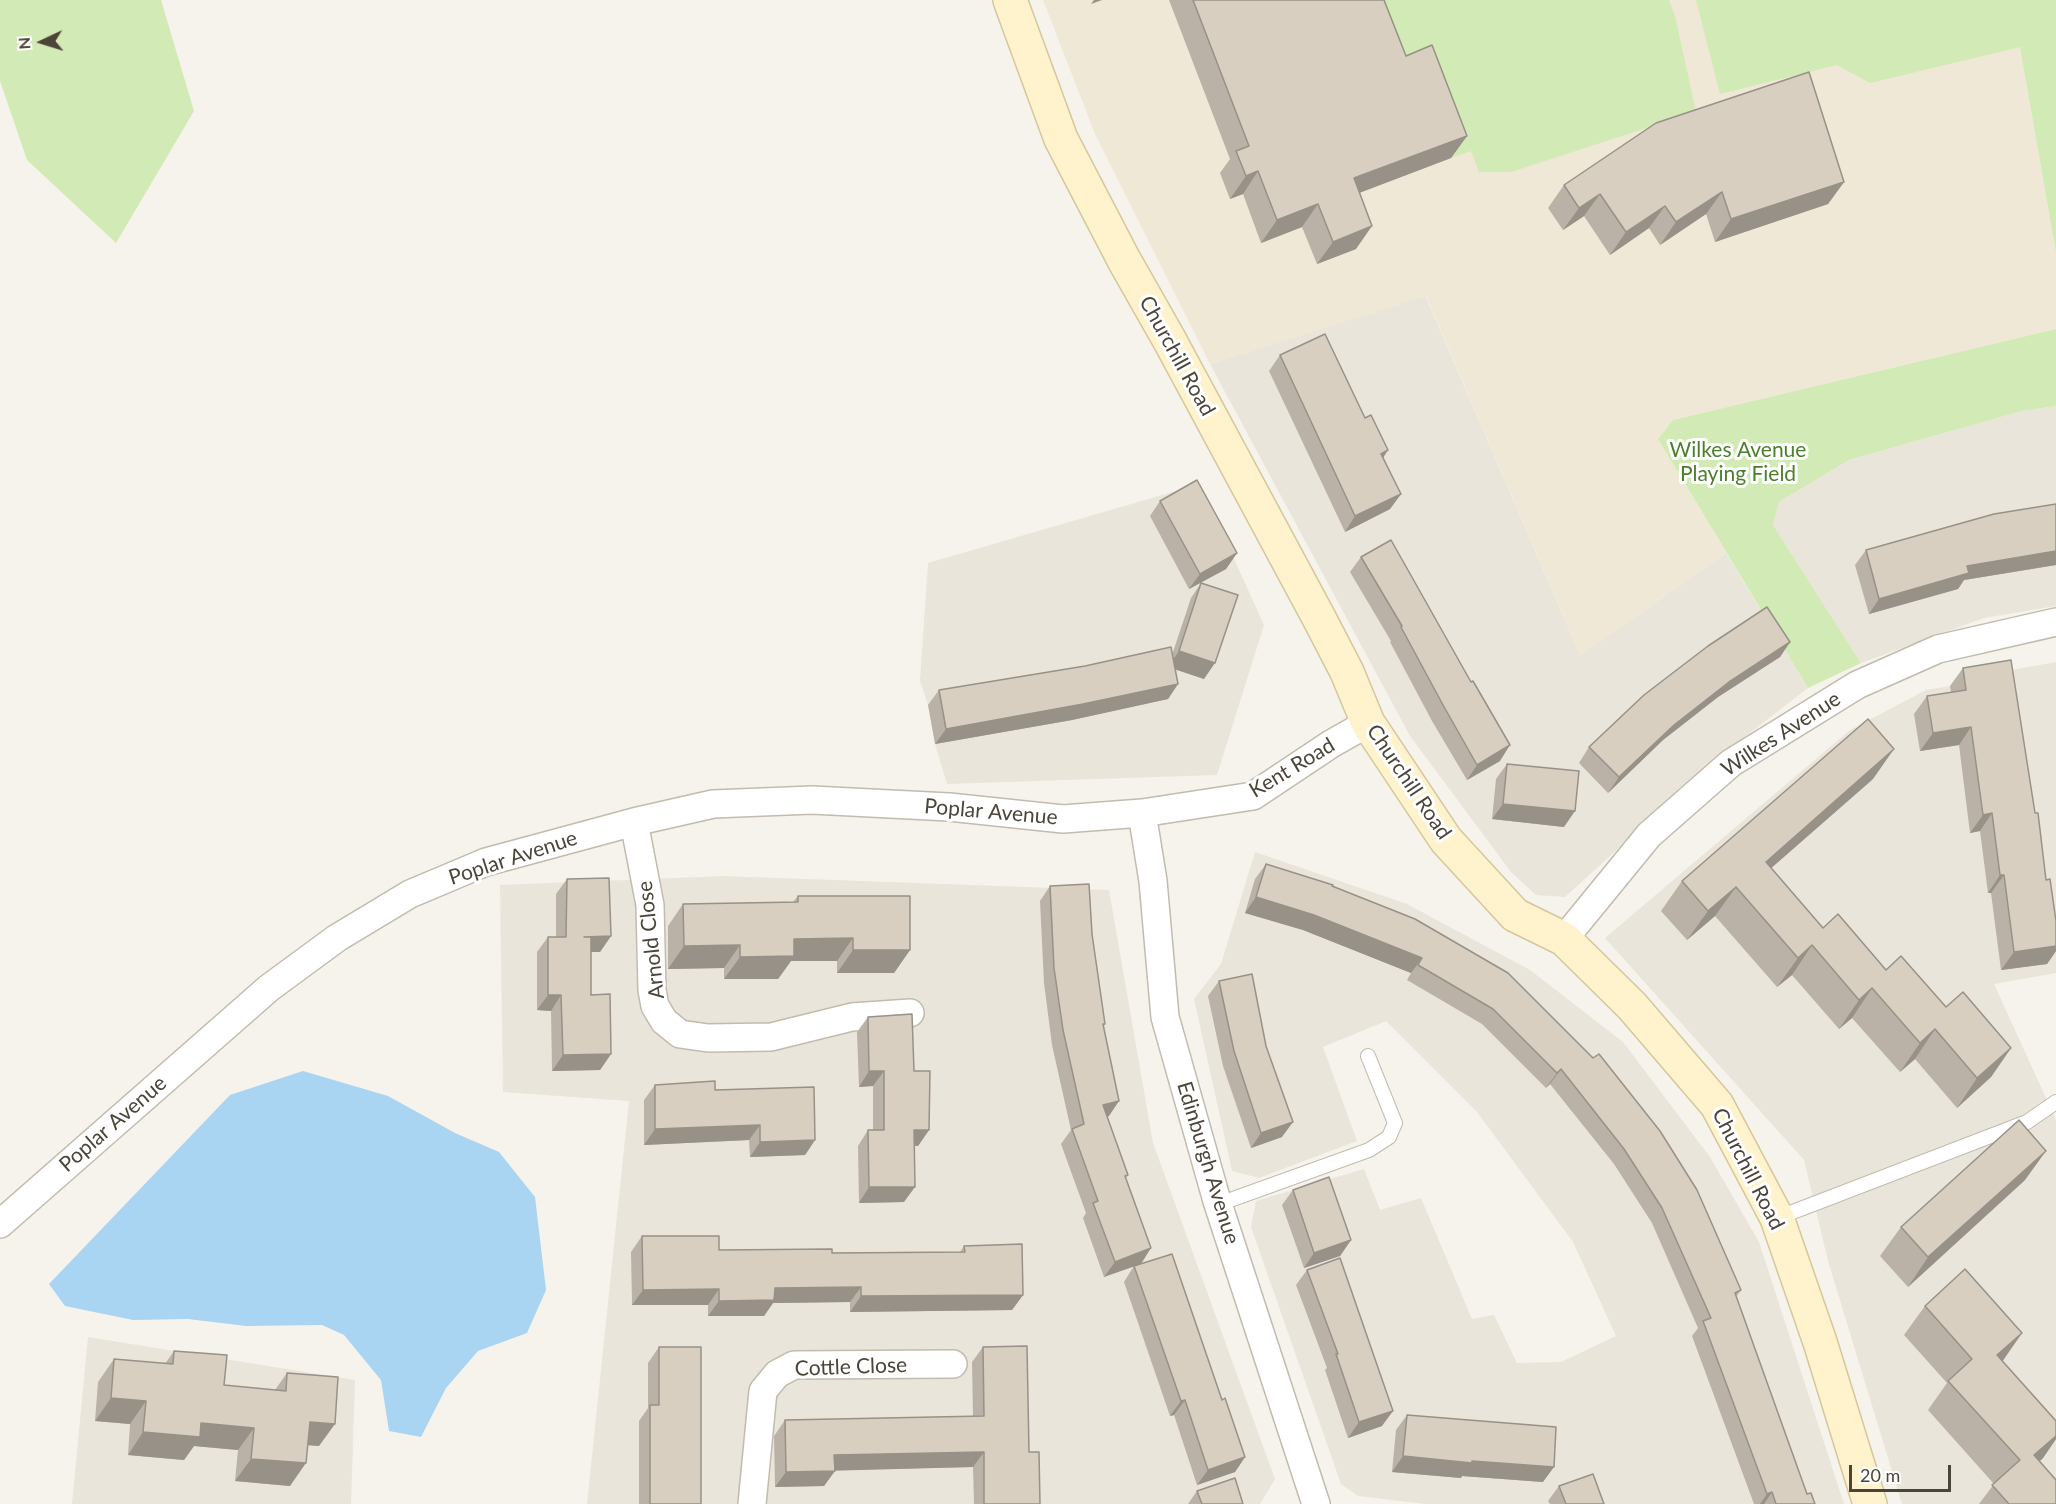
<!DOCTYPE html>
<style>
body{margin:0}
#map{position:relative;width:2056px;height:1504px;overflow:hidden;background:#f6f3ec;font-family:Lato,sans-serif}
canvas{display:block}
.north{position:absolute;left:12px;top:12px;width:60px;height:60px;-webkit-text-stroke:4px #fff;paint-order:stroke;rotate:266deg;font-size:16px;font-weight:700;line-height:24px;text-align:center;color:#4b4439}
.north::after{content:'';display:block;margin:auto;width:21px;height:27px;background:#4b4439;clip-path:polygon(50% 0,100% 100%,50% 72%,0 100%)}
.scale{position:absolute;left:1849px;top:1465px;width:102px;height:27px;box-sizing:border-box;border:3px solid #4b4439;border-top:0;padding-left:8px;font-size:18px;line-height:21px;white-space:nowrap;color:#4b4439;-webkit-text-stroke:4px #fff;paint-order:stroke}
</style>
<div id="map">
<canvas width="2056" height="1504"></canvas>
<div class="north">N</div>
<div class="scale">20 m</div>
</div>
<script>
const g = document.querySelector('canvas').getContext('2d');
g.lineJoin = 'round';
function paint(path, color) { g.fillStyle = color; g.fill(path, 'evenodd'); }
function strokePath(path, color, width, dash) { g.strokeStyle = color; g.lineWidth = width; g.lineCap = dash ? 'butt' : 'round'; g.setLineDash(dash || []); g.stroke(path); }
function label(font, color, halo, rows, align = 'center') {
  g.font = font + ' Lato,sans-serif'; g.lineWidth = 6; g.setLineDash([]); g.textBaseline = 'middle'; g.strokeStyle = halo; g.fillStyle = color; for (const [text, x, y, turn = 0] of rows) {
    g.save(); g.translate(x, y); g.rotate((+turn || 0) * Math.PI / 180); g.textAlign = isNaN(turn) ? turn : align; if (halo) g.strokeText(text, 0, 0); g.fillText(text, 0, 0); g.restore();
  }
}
const residential = new Path2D(`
 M 1425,295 L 1580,655 L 1726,553 L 1808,688 L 1720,756 L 1565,897 L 1536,895 L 1511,872 L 1410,736 L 1210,364 Z
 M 2056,406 L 2056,606 L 1984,618 L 1861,663 L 1773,525 L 1779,502 L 1849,460 L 2022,411 Z
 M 1200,484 L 1264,625 L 1217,775 L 947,784 L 935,744 L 928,705 L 920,681 L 928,563 Z
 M 2056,662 L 2056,973 L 1994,984 L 2056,1120 L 2056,1504 L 1902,1504 L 1828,1261 L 1804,1160 L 1605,938 L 1850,730 L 1926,690 L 1950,686 L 1978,676 Z
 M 1255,852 L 1407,904 L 1530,970 L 1623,1042 L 1710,1157 L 1759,1242 L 1844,1504 L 1425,1504 L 1358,1496 L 1341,1484 L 1251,1227 L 1256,1201 L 1364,1169 L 1380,1210 L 1421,1198 L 1472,1319 L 1494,1315 L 1517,1363 L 1561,1362 L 1616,1336 L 1573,1242 L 1477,1112 L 1386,1021 L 1323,1047 L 1357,1141 L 1259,1178 L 1232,1171 L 1194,999 L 1221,964 Z
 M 723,876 L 1109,890 L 1153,1143 L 1275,1479 L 1260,1504 L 587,1504 L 629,1101 L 503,1092 L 500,885 Z
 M 88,1337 L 355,1380 L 351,1504 L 72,1504 Z`);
const education = new Path2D(`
 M 1043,0 L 2012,0 L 2056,253 L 2056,329 L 1673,420 L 1658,439 L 1726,553 L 1580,655 L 1426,296 L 1210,364 L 1095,134 Z`);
const green = new Path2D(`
 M 0,0 L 161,0 L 194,111 L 116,243 L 27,160 L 0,81 Z
 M 1336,0 L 1669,0 L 1675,16 L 1696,112 L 1511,172 L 1479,172 L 1471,151 L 1451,158 Z
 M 1696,0 L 2056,0 L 2056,253 L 2020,47 L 1870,83 L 1837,65 L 1720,94 Z
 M 2056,329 L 2056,406 L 2022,411 L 1849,460 L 1779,502 L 1773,525 L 1861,663 L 1808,688 L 1658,439 L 1673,420 Z`);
const water = new Path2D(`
 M 303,1071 L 388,1096 L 455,1133 L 499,1152 L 535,1197 L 546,1290 L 527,1333 L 478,1351 L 446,1388 L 421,1437 L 389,1431 L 381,1380 L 344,1335 L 322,1325 L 246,1326 L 188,1319 L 133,1320 L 65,1306 L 49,1284 L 230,1095 Z`);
const lane = new Path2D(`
 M 1219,1204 L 1369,1150 L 1389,1137 L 1395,1123 L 1368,1056
 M 1777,1218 L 2027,1122 L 2056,1102`);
const street = new Path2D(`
 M 1142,813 L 1153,881 L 1165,1017 L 1217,1201 L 1316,1504
 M 634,822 L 650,905 L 652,990 L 655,1006 L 664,1021 L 680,1034 L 708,1038 L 771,1037 L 852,1017 L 910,1013
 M 1564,939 L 1649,835 L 1731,763 L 1857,685 L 1938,649 L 2056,622
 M 0,1224 L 269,988 L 337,938 L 410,894 L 486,862 L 634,822 L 713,804 L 812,800 L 949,807 L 1063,819 L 1142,813 L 1253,796 L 1331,744 L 1368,723
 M 752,1504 L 763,1391 L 777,1374 L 794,1365 L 953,1364`);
const secondary = new Path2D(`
 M 1010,0 L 1061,139 L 1124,260 L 1170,341 L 1319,618 L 1347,672 L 1368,723 L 1446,840 L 1515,915 L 1564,939 L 1632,1006 L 1717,1105 L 1777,1218 L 1820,1342 L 1870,1504`);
const wall = new Path2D(`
 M 1169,0 L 1384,0 L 1406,56 L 1467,136 L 1451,158 L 1359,193 L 1356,249 L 1317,264 L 1302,227 L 1261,243 L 1243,194 L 1230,199 L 1220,173 L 1230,159 Z
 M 1844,182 L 1828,204 L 1715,242 L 1706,214 L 1660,245 L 1649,228 L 1610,255 L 1584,216 L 1563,230 L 1548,208 L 1564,185 Z
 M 1280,355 L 1365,418 L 1401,494 L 1390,509 L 1345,532 L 1269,371 Z
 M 1160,501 L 1237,553 L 1226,569 L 1189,589 L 1150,516 Z
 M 2056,504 L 2056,565 L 1964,580 L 1958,589 L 1869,614 L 1855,565 L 1866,550 Z
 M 1361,557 L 1471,682 L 1500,761 L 1467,780 L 1432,721 L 1390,642 L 1391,641 L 1350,572 Z
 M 1201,583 L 1204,679 L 1175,669 L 1178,684 L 1168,699 L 1072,720 L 935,744 L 928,705 L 939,690 L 1172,655 L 1191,598 Z
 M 1790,642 L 1780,657 L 1718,697 L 1663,740 L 1608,793 L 1579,763 L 1589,747 Z
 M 1963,668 L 2046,880 L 2056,921 L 2056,951 L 2047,964 L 2001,970 L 1991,893 L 1988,893 L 1980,831 L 1970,833 L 1959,745 L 1920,751 L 1914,714 L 1927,696 L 1951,692 L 1950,686 Z
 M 1507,764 L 1564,827 L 1492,819 L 1496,779 Z
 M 1873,779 L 1771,868 L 1823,928 L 1886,970 L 2011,1048 L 1991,1077 L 1957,1108 L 1915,1059 L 1900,1072 L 1852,1018 L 1839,1029 L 1792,975 L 1777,987 L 1715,916 L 1687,940 L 1661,911 L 1682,881 Z
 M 1266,864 L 1332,886 L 1508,973 L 1741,1290 L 1736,1297 L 1807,1494 L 1815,1504 L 1754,1504 L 1692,1336 L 1698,1328 L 1652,1223 L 1614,1164 L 1550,1084 L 1546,1088 L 1482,1024 L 1407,980 L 1411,973 L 1303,930 L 1245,913 L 1255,879 Z
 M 567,879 L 611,936 L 600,952 L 591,952 L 591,995 L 611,1054 L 600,1070 L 552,1071 L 551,1011 L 537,1010 L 537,952 L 548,937 L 556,937 L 556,894 Z
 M 1050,886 L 1092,934 L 1105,1024 L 1103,1027 L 1109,1116 L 1107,1117 L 1128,1175 L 1126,1178 L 1151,1248 L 1104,1277 L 1083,1218 L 1086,1213 L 1061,1144 L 1071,1130 L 1052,1045 L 1044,983 L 1040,901 Z
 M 798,896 L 910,950 L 894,973 L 837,973 L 837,961 L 791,961 L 778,979 L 724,979 L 724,968 L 668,969 L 668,926 L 683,904 L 793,902 Z
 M 1219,981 L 1282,1137 L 1251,1148 L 1223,1066 L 1208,996 Z
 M 868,1017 L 914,1071 L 929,1130 L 918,1146 L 914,1145 L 904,1202 L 859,1203 L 858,1146 L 868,1130 L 873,1130 L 873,1086 L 859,1087 L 857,1032 Z
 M 655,1085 L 715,1090 L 815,1140 L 805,1155 L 750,1157 L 749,1140 L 644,1145 L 644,1100 Z
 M 2025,1180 L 1908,1287 L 1880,1256 L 1901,1227 Z
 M 1293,1190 L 1351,1240 L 1340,1256 L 1304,1268 L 1282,1205 Z
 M 642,1236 L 719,1250 L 832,1253 L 960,1252 L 964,1246 L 1023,1295 L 1012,1310 L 850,1312 L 850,1302 L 773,1303 L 764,1316 L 708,1316 L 708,1305 L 632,1305 L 631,1252 Z
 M 1134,1266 L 1222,1400 L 1245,1457 L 1235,1472 L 1197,1485 L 1174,1415 L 1170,1416 L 1124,1282 Z
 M 1307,1270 L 1382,1426 L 1348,1438 L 1325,1370 L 1327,1368 L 1296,1285 Z
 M 1925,1306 L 2022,1333 L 2002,1361 L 2056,1421 L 2056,1439 L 2043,1458 L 2040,1461 L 2056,1504 L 1979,1504 L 1994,1484 L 1928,1410 L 1947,1383 L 1904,1335 Z
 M 659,1347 L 701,1504 L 639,1504 L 639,1421 L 648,1408 L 648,1363 Z
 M 983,1347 L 1029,1452 L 1040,1504 L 974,1504 L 973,1467 L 835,1470 L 824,1486 L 775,1487 L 774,1436 L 785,1420 L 973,1416 L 972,1362 Z
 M 174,1351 L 224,1385 L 275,1390 L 287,1373 L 319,1446 L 308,1445 L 290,1486 L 235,1481 L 238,1450 L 194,1446 L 184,1460 L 128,1455 L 130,1424 L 95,1421 L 98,1382 L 114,1359 L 165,1364 Z
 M 1407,1415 L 1543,1482 L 1462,1476 L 1461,1478 L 1392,1472 L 1396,1430 Z
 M 1559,1486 L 1604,1504 L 1550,1504 L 1548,1501 Z
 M 1197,1491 L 1243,1504 L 1188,1504 Z`);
const shadedWall = new Path2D(`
 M 1094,0 L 1102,0 L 1091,4 Z
 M 1467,136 L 1451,158 L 1338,201 L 1354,178 Z
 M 1258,171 L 1243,194 L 1230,199 L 1246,176 Z
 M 1844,182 L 1828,204 L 1715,242 L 1731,219 Z
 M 1722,192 L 1706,214 L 1660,245 L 1676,222 Z
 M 1600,194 L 1584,216 L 1563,230 L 1579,208 Z
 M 1318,204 L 1302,227 L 1261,243 L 1277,220 Z
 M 1665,206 L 1649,228 L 1610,255 L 1626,232 Z
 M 1372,226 L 1356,249 L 1317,264 L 1333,242 Z
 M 1388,450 L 1378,466 L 1381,454 Z
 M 1401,494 L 1390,509 L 1345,532 L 1355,516 Z
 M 2056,551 L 2056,565 L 1964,580 L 1958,589 L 1869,614 L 1879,599 L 1967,566 Z
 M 1237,553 L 1226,569 L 1189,589 L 1200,574 Z
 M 1790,642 L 1780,657 L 1718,697 L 1663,740 L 1608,793 L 1619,777 L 1674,725 L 1729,682 Z
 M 1179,651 L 1215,663 L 1204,679 L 1168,667 Z
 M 1178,684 L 1168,699 L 1072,720 L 935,744 L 946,729 Z
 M 1971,727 L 1959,745 L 1920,751 L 1933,733 Z
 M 1510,745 L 1500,761 L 1467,780 L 1477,765 Z
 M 1894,749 L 1873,779 L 1745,891 L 1766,862 Z
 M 1503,804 L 1575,811 L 1564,827 L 1492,819 Z
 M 1992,813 L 1980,831 L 1970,833 L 1983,815 Z
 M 2000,875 L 2004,875 L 1991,893 L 1988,893 Z
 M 1736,887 L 1715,916 L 1687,940 L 1708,911 Z
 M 1256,897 L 1314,915 L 1422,958 L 1411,973 L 1303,930 L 1245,913 Z
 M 611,936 L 600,952 L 573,952 L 584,937 Z
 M 853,938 L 837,961 L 791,961 L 778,979 L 724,979 L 740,957 L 794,939 Z
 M 740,945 L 724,968 L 668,969 L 684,946 Z
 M 1812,945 L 1792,975 L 1777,987 L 1798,958 Z
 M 2056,946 L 2056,951 L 2047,964 L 2001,970 L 2014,952 Z
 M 853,950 L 910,950 L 894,973 L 837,973 Z
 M 1872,988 L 1852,1018 L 1839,1029 L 1859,1000 Z
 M 548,995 L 561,995 L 551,1011 L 537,1010 Z
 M 1935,1029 L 1915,1059 L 1900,1072 L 1920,1043 Z
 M 2011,1048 L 1991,1077 L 1957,1108 L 1977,1078 Z
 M 611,1054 L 600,1070 L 552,1071 L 563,1055 Z
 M 1561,1069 L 1550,1084 L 1546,1088 L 1557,1073 Z
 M 869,1071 L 884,1071 L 873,1086 L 859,1087 Z
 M 1119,1101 L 1109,1116 L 1092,1120 L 1103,1105 Z
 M 1293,1122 L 1282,1137 L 1251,1148 L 1261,1133 Z
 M 760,1125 L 749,1140 L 644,1145 L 655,1129 Z
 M 914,1130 L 929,1130 L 918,1146 L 904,1145 Z
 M 815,1140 L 805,1155 L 750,1157 L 760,1142 Z
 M 2046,1151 L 2025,1180 L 1908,1287 L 1928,1257 Z
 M 869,1187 L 915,1187 L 904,1202 L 859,1203 Z
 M 1351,1240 L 1340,1256 L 1304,1268 L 1314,1253 Z
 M 1151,1248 L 1141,1264 L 1104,1277 L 1115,1262 Z
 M 861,1287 L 850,1302 L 773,1303 L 764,1316 L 708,1316 L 719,1301 L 775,1288 Z
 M 719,1289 L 708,1305 L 632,1305 L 643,1290 Z
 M 1023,1295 L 1012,1310 L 850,1312 L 861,1296 Z
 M 2022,1333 L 2002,1362 L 1997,1355 Z
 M 111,1398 L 146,1401 L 130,1424 L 95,1421 Z
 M 1185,1400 L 1174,1415 L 1170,1416 L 1181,1401 Z
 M 1393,1411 L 1382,1426 L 1348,1438 L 1359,1422 Z
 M 310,1422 L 335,1424 L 319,1446 L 294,1444 Z
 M 201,1423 L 254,1428 L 238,1450 L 194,1446 L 184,1460 L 128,1455 L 143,1432 Z
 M 2056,1436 L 2056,1439 L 2043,1458 L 2014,1485 L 2034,1455 Z
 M 984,1452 L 973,1467 L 823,1471 L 834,1455 Z
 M 1403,1456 L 1472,1461 L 1554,1467 L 1543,1482 L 1462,1476 L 1461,1478 L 1392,1472 Z
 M 1245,1457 L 1235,1472 L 1197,1485 L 1208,1470 Z
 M 251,1459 L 306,1463 L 290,1486 L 235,1481 Z
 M 835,1471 L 824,1486 L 775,1487 L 786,1472 Z
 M 1772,1492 L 1764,1504 L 1760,1504 L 1767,1494 Z`);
const building = new Path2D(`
 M 1193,0 L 1384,0 L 1406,56 L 1432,45 L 1467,136 L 1354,178 L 1372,226 L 1333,242 L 1318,204 L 1277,220 L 1258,171 L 1246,176 L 1236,151 L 1249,146 Z
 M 1809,72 L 1844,182 L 1731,219 L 1722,192 L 1676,222 L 1665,206 L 1626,232 L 1600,194 L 1579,208 L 1564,185 L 1656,123 Z
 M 1325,334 L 1365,418 L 1371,415 L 1388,450 L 1381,454 L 1401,494 L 1355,516 L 1280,355 Z
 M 1197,480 L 1237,553 L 1200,574 L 1160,501 Z
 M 2056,504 L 2056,551 L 1967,566 L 1969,573 L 1879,599 L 1866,550 L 1994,514 Z
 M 1391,540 L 1471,682 L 1473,681 L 1510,745 L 1477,765 L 1443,705 L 1401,627 L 1402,626 L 1361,557 Z
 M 1201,583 L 1238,595 L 1215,663 L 1179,651 Z
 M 1767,607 L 1790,642 L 1729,682 L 1674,725 L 1619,777 L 1589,747 L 1644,695 L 1708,646 Z
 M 1171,647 L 1178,684 L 1083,704 L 946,729 L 939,690 L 1085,666 Z
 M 2011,660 L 2035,813 L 2038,813 L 2046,880 L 2050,879 L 2056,921 L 2056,946 L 2014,952 L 2004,875 L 2000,875 L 1992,813 L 1983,815 L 1971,727 L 1933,733 L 1927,696 L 1966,690 L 1963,668 Z
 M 1868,719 L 1894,749 L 1766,862 L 1823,928 L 1838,914 L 1886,970 L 1901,956 L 1946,1007 L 1963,992 L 2011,1048 L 1977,1078 L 1935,1029 L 1920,1043 L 1872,988 L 1859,1000 L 1812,945 L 1798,958 L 1736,887 L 1708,911 L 1682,881 Z
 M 1507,764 L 1579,771 L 1575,811 L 1503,804 Z
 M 1266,864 L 1333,885 L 1332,886 L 1415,919 L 1508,973 L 1593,1058 L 1599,1054 L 1660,1131 L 1697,1190 L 1741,1290 L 1735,1293 L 1807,1494 L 1811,1493 L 1815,1504 L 1776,1504 L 1772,1492 L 1767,1494 L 1703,1321 L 1711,1318 L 1662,1208 L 1624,1149 L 1561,1069 L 1557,1073 L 1493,1009 L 1418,965 L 1422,958 L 1314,915 L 1256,897 Z
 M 609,878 L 611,936 L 584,937 L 591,937 L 591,995 L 610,994 L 611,1054 L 563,1055 L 561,995 L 548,995 L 548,937 L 566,937 L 567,879 Z
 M 1089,884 L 1092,934 L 1105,1024 L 1103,1024 L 1119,1101 L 1103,1105 L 1128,1175 L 1125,1176 L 1151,1248 L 1115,1262 L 1093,1203 L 1098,1201 L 1072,1129 L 1084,1124 L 1063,1030 L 1054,968 L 1050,886 Z
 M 798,896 L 910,896 L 910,950 L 853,950 L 853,938 L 794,939 L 794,956 L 740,957 L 740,945 L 684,946 L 683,904 L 798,902 Z
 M 1252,974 L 1266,1046 L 1293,1122 L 1261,1133 L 1234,1051 L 1219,981 Z
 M 912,1014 L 914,1071 L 930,1071 L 929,1130 L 914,1130 L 915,1187 L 869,1187 L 868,1130 L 884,1130 L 884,1071 L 869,1071 L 868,1017 Z
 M 715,1081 L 715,1090 L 814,1087 L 815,1140 L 760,1142 L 760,1125 L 655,1129 L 655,1085 Z
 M 2019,1120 L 2046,1151 L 1928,1257 L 1901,1227 Z
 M 1329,1177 L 1351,1240 L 1314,1253 L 1293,1190 Z
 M 642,1236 L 719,1236 L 719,1250 L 832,1249 L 832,1253 L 965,1252 L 964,1246 L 1022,1244 L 1023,1295 L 861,1296 L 861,1287 L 775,1288 L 774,1300 L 719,1301 L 719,1289 L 643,1290 Z
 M 1172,1254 L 1222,1400 L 1225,1398 L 1245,1457 L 1208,1470 L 1185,1400 L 1181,1401 L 1134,1266 Z
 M 1340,1258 L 1393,1411 L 1359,1422 L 1336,1354 L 1338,1354 L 1307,1270 Z
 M 1965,1269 L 2022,1333 L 1997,1355 L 2056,1421 L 2056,1436 L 2034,1455 L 2056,1480 L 2056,1504 L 2009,1504 L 1992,1485 L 2020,1460 L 1948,1381 L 1972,1359 L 1925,1306 Z
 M 1027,1346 L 1029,1452 L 1039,1452 L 1040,1504 L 984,1504 L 984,1452 L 834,1455 L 835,1471 L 786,1472 L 785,1420 L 984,1416 L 983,1347 Z
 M 659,1347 L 701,1347 L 701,1504 L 650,1504 L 650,1405 L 659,1405 Z
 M 174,1351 L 227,1355 L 224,1385 L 286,1391 L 287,1373 L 338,1377 L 335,1424 L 310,1422 L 306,1463 L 251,1459 L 254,1428 L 201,1423 L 200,1437 L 143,1432 L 146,1401 L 111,1398 L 114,1359 L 173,1364 Z
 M 1407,1415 L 1556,1427 L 1554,1467 L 1472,1461 L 1472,1463 L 1403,1456 Z
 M 1593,1474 L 1604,1504 L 1566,1504 L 1559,1486 Z
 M 1235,1478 L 1243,1504 L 1202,1504 L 1197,1491 Z`);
const streetNames = [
 ["Churchill Road",1177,356,61],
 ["Wilkes Avenue",1781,734,-33],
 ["Kent Road",1292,768,-31],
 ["Churchill Road",1409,782,56],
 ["Poplar Avenue",991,812,5],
 ["Poplar Avenue",513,858,-18],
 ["Arnold Close",651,940,-96],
 ["Poplar Avenue",113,1124,-41],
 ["Edinburgh Avenue",1208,1163,73],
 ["Churchill Road",1748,1169,63],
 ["Cottle Close",851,1367,-2]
];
const parkNames = [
 ["Wilkes Avenue",1738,450],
 ["Playing Field",1738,474]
];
paint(residential, '#eae5da');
paint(education, '#efe8d6');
paint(green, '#d2eab5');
paint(water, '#a9d4f2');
strokePath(lane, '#c2bbae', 16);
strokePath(street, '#c2bbae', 30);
strokePath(secondary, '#d6c79b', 36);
strokePath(lane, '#fff', 14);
strokePath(street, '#fff', 27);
strokePath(secondary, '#fff3cd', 33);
paint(wall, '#bab2a6');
paint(shadedWall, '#979187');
paint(building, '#d8cfc1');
strokePath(building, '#979187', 1.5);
label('21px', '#4b4439', '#fff', streetNames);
label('21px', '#4a7f2a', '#fff', parkNames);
</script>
